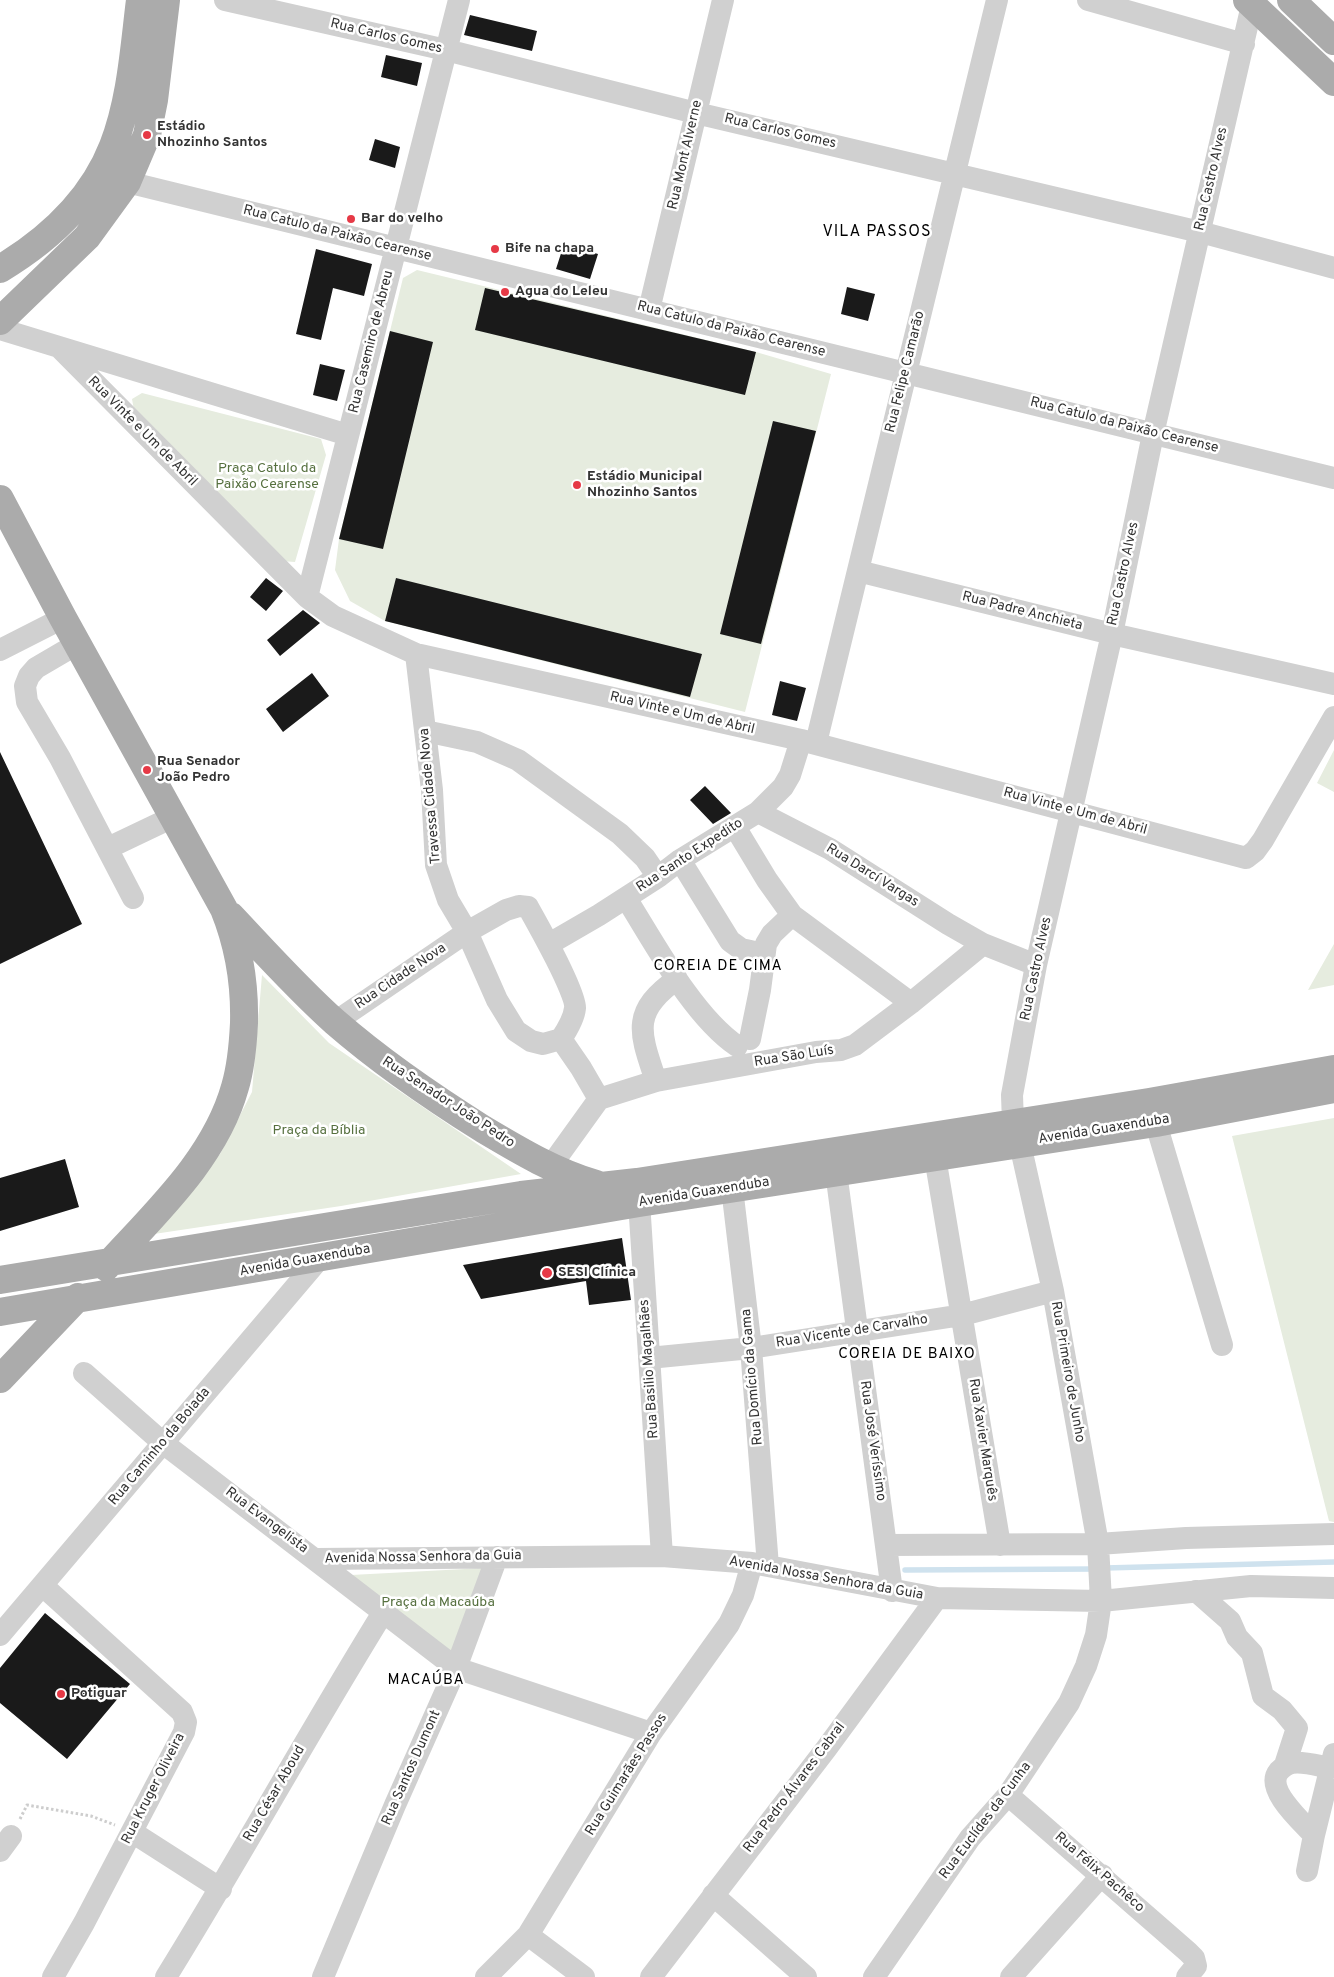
<!DOCTYPE html>
<meta charset="utf-8">
<style>
body{margin:0}
canvas{display:block;background:#fff}
</style>
<canvas width="1334" height="1977"></canvas>
<script>
const g = document.querySelector('canvas').getContext('2d');
g.lineJoin = 'round';
function paint(path, color) { g.fillStyle = color; g.fill(path, 'evenodd'); }
function strokePath(path, color, width, dash) { g.strokeStyle = color; g.lineWidth = width; g.lineCap = dash ? 'butt' : 'round'; g.setLineDash(dash || []); g.stroke(path); }
function label(font, color, halo, rows, align = 'center') {
  g.font = font + ' Overpass,sans-serif'; g.lineWidth = 5; g.setLineDash([]); g.textBaseline = 'middle'; g.strokeStyle = halo; g.fillStyle = color; for (const [text, x, y, turn = 0] of rows) {
    g.save(); g.translate(x, y); g.rotate((+turn || 0) * Math.PI / 180); g.textAlign = isNaN(turn) ? turn : align; if (halo) g.strokeText(text, 0, 0); g.fillText(text, 0, 0); g.restore();
  }
}
const green = new Path2D(`
 M 417,270 L 756,352 L 831,374 L 745,712 L 385,621 L 350,601 L 335,570 L 339,539 L 403,278 Z
 M 142,393 L 321,439 L 326,455 L 295,562 L 281,561 L 134,410 L 132,399 Z
 M 1334,750 L 1334,792 L 1317,783 Z
 M 1334,944 L 1334,985 L 1308,990 Z
 M 262,975 L 329,1043 L 521,1174 L 341,1206 L 154,1234 L 220,1154 L 252,1092 Z
 M 1334,1118 L 1334,1522 L 1329,1521 L 1232,1136 Z
 M 484,1568 L 453,1657 L 351,1575 Z`);
const stream = new Path2D(`
 M 1105,1568 L 1334,1562
 M 905,1570 L 1096,1569`);
const building = new Path2D(`
 M 470,15 L 537,31 L 532,51 L 464,35 Z
 M 386,55 L 422,63 L 417,86 L 381,77 Z
 M 375,139 L 400,147 L 395,168 L 369,160 Z
 M 564,244 L 598,254 L 590,279 L 556,269 Z
 M 316,249 L 372,264 L 364,296 L 333,288 L 321,340 L 296,334 Z
 M 847,287 L 875,294 L 868,321 L 841,314 Z
 M 485,288 L 756,352 L 745,395 L 475,330 Z
 M 390,331 L 433,342 L 383,549 L 339,539 Z
 M 320,364 L 345,370 L 337,401 L 313,395 Z
 M 773,421 L 816,431 L 761,644 L 720,634 Z
 M 266,578 L 283,591 L 266,611 L 250,597 Z
 M 396,578 L 702,654 L 690,697 L 385,621 Z
 M 303,610 L 320,623 L 280,656 L 267,640 Z
 M 312,673 L 329,696 L 283,732 L 266,709 Z
 M 780,681 L 806,688 L 797,721 L 772,715 Z
 M 0,752 L 82,924 L 0,964 Z
 M 705,786 L 731,813 L 713,824 L 690,800 Z
 M 65,1159 L 79,1207 L 0,1231 L 0,1178 Z
 M 622,1238 L 631,1300 L 589,1305 L 586,1281 L 481,1299 L 463,1265 Z
 M 45,1613 L 130,1684 L 67,1759 L 0,1703 L 0,1668 Z`);
const path = new Path2D(`
 M 20,1819 L 27,1805 L 91,1816 L 115,1825`);
const minor = new Path2D(`
 M 225,0 L 446,50 L 696,113 L 1200,232 L 1334,268
 M 1088,0 L 1244,44
 M 127,182 L 1334,478
 M 649,310 L 723,0
 M 0,329 L 348,435
 M 59,347 L 307,597 L 333,616 L 416,654 L 801,740 L 1246,858 L 1255,851 L 1263,840 L 1334,717
 M 858,571 L 1112,634 L 1334,684
 M 307,597 L 459,0
 M 77,644 L 36,668 L 29,676 L 25,686 L 27,702 L 60,758 L 133,898
 M 0,650 L 63,618
 M 416,654 L 432,790 L 436,865 L 448,900 L 467,932 L 497,1000 L 516,1031 L 531,1041 L 543,1044 L 561,1039 L 581,1068 L 599,1099
 M 425,731 L 477,742 L 518,760 L 620,834 L 645,858 L 658,877
 M 816,743 L 997,0
 M 758,812 L 830,849 L 948,924 L 983,944
 M 735,827 L 767,880 L 792,915 L 911,1003
 M 108,848 L 173,817
 M 680,860 L 730,941 L 741,949 L 764,954
 M 626,898 C 655,944 693,1016 737,1046
 M 549,944 L 599,915 L 658,877 L 680,860 L 758,812 L 783,787 L 790,775 L 801,740
 M 335,1022 L 467,932 L 506,910 L 519,906 L 528,907 C 537,923 577,994 575,1008 C 574,1019 567,1030 561,1039
 M 750,1039 L 760,990 L 766,944 L 772,934 L 792,915
 M 656,1081 C 640,1033 630,1012 677,979
 M 1151,1107 L 1222,1345
 M 935,1157 L 1000,1545
 M 550,1167 L 599,1099 L 656,1081 L 816,1052 L 841,1050 L 855,1045 L 911,1003 L 983,944 L 1036,965
 M 836,1172 L 892,1591
 M 638,1186 L 662,1556
 M 732,1188 L 751,1348 L 768,1566
 M 649,1358 L 751,1348 L 962,1315 L 1053,1291
 M 84,1373 L 163,1443 L 456,1668 L 651,1733
 M 886,1545 L 1098,1544 L 1186,1538 L 1334,1534
 M 317,1559 L 662,1556 L 752,1563 L 937,1598 L 1101,1601 L 1251,1586 L 1334,1588
 M 43,1586 L 182,1712 L 186,1722 L 184,1732 L 84,1923 L 53,1977
 M 1196,1591 L 1230,1621 L 1237,1637 L 1252,1653 L 1263,1696 L 1282,1710 L 1297,1728 L 1285,1765
 M 0,1635 L 320,1258
 M 1008,1795 L 1188,1952 L 1194,1958 L 1196,1966 L 1187,1977
 M 132,1832 L 221,1889
 M 1314,1835 C 1302,1822 1264,1789 1279,1771 C 1283,1767 1287,1764 1292,1763 C 1304,1761 1319,1766 1331,1768
 M 0,1851 L 11,1836
 M 1307,1871 L 1314,1835 L 1334,1754
 M 713,1895 L 806,1977
 M 528,1935 L 584,1977
 M 166,1977 C 241,1856 309,1732 384,1611
 M 323,1977 L 395,1805 L 456,1668 L 497,1557
 M 486,1977 L 528,1935 L 651,1733 L 729,1624 L 743,1595 L 752,1563
 M 651,1977 L 826,1749 L 937,1598
 M 874,1977 L 970,1838 L 1008,1795 L 1069,1703 L 1086,1666 L 1096,1635 L 1101,1601 L 1098,1544 L 1053,1291 L 1020,1144 L 1013,1123 L 1012,1095 L 1036,965 L 1112,634 L 1153,434 L 1252,5
 M 1011,1977 L 1102,1875`);
const major = new Path2D(`
 M 1247,0 L 1334,82
 M 1291,0 L 1334,41
 M 0,269 C 48,240 92,200 113,146 C 131,100 134,48 140,0
 M 0,321 L 87,237 L 127,182 L 147,135 L 154,100 L 166,0
 M 0,499 L 63,618 L 224,909 C 239,946 245,983 244,1023 C 243,1044 241,1067 235,1087 C 215,1159 154,1214 106,1267
 M 231,916 C 265,952 298,989 335,1022 C 381,1062 432,1097 483,1129 C 520,1151 555,1172 596,1184
 M 0,1280 L 521,1195 L 637,1182 L 1149,1102 L 1334,1069
 M 0,1312 L 639,1203 L 1156,1123 L 1334,1089
 M 0,1379 L 78,1297`);
const markers = [
 [147,135,5,"#e63946"],
 [351,219,5,"#e63946"],
 [495,249,5,"#e63946"],
 [505,292,5,"#e63946"],
 [577,485,5,"#e63946"],
 [147,770,5,"#e63946"],
 [547,1273,6,"#e63946"],
 [61,1694,5,"#e63946"]
];
const streetNames = [
 ["Rua Carlos Gomes",386,37,13],
 ["Rua Carlos Gomes",780,132,13],
 ["Rua Mont Alverne",686,155,-77],
 ["Rua Castro Alves",1212,179,-77],
 ["Rua Catulo da Paixão Cearense",337,234,14],
 ["Rua Catulo da Paixão Cearense",731,330,14],
 ["Rua Casemiro de Abreu",372,342,-76],
 ["Rua Felipe Camarão",906,372,-76],
 ["Rua Catulo da Paixão Cearense",1124,426,14],
 ["Rua Vinte e Um de Abril",142,432,45],
 ["Rua Castro Alves",1124,574,-78],
 ["Rua Padre Anchieta",1022,612,14],
 ["Rua Vinte e Um de Abril",682,714,13],
 ["Travessa Cidade Nova",431,796,-95],
 ["Rua Vinte e Um de Abril",1075,812,15],
 ["Rua Santo Expedito",690,856,-33],
 ["Rua Darcí Vargas",872,876,32],
 ["Rua Castro Alves",1037,969,-78],
 ["Rua Cidade Nova",401,977,-34],
 ["Rua São Luís",794,1057,-9],
 ["Rua Senador João Pedro",448,1103,33],
 ["Avenida Guaxenduba",1104,1130,-9],
 ["Avenida Guaxenduba",704,1193,-9],
 ["Avenida Guaxenduba",305,1261,-10],
 ["Rua Vicente de Carvalho",852,1332,-9],
 ["Rua Basilio Magalhães",650,1369,-94],
 ["Rua Primeiro de Junho",1067,1372,80],
 ["Rua Domício da Gama",753,1377,-95],
 ["Rua Xavier Marquês",982,1440,81],
 ["Rua José Veríssimo",872,1441,82],
 ["Rua Caminho da Boiada",160,1447,-50],
 ["Rua Evangelista",266,1521,37],
 ["Avenida Nossa Senhora da Guia",423,1558,-1],
 ["Avenida Nossa Senhora da Guia",826,1579,10],
 ["Rua Santos Dumont",412,1768,-66],
 ["Rua Guimarães Passos",627,1775,-58],
 ["Rua Pedro Álvares Cabral",795,1788,-53],
 ["Rua Kruger Oliveira",154,1789,-63],
 ["Rua César Aboud",275,1794,-60],
 ["Rua Euclídes da Cunha",986,1821,-53],
 ["Rua Félix Pachêco",1099,1873,41]
];
const poiNames = [
 ["Estádio",157,127],
 ["Nhozinho Santos",157,143],
 ["Bar do velho",361,219],
 ["Bife na chapa",505,249],
 ["Agua do Leleu",515,292],
 ["Estádio Municipal",587,477],
 ["Nhozinho Santos",587,493],
 ["Rua Senador",157,762],
 ["João Pedro",157,778],
 ["SESI Clínica",558,1273],
 ["Potiguar",71,1694]
];
const parkNames = [
 ["Praça Catulo da",267,469],
 ["Paixão Cearense",267,485],
 ["Praça da Bíblia",319,1131],
 ["Praça da Macaúba",438,1603]
];
const neighbourhoodNames = [
 ["COREIA DE CIMA",718,967],
 ["COREIA DE BAIXO",907,1355],
 ["MACAÚBA",426,1681]
];
const quarterNames = [
 ["VILA PASSOS",877,233]
];
paint(green, '#e6ecdf');
strokePath(stream, '#cfe2ee', 5.5);
paint(building, '#1a1a1a');
strokePath(path, '#cdcdcd', 3, [2.5, 2.5]);
strokePath(minor, '#d0d0d0', 22);
strokePath(major, '#ababab', 28);
for (const [x, y, r, color] of markers) { const dot = new Path2D(); dot.arc(x, y, r, 0, 2 * Math.PI); g.fillStyle = color; g.fill(dot); strokePath(dot, '#fff', 2); }
label('14px', '#333', '#fff', streetNames);
label('bold 14px', '#333', '#fff', poiNames, 'left');
label('14px', '#56703f', '#fff', parkNames);
g.letterSpacing = '1px';
label('15px', '#000', '#fff', neighbourhoodNames);
g.letterSpacing = '0px';
g.letterSpacing = '1px';
label('16px', '#000', '#fff', quarterNames);
g.letterSpacing = '0px';
</script>
